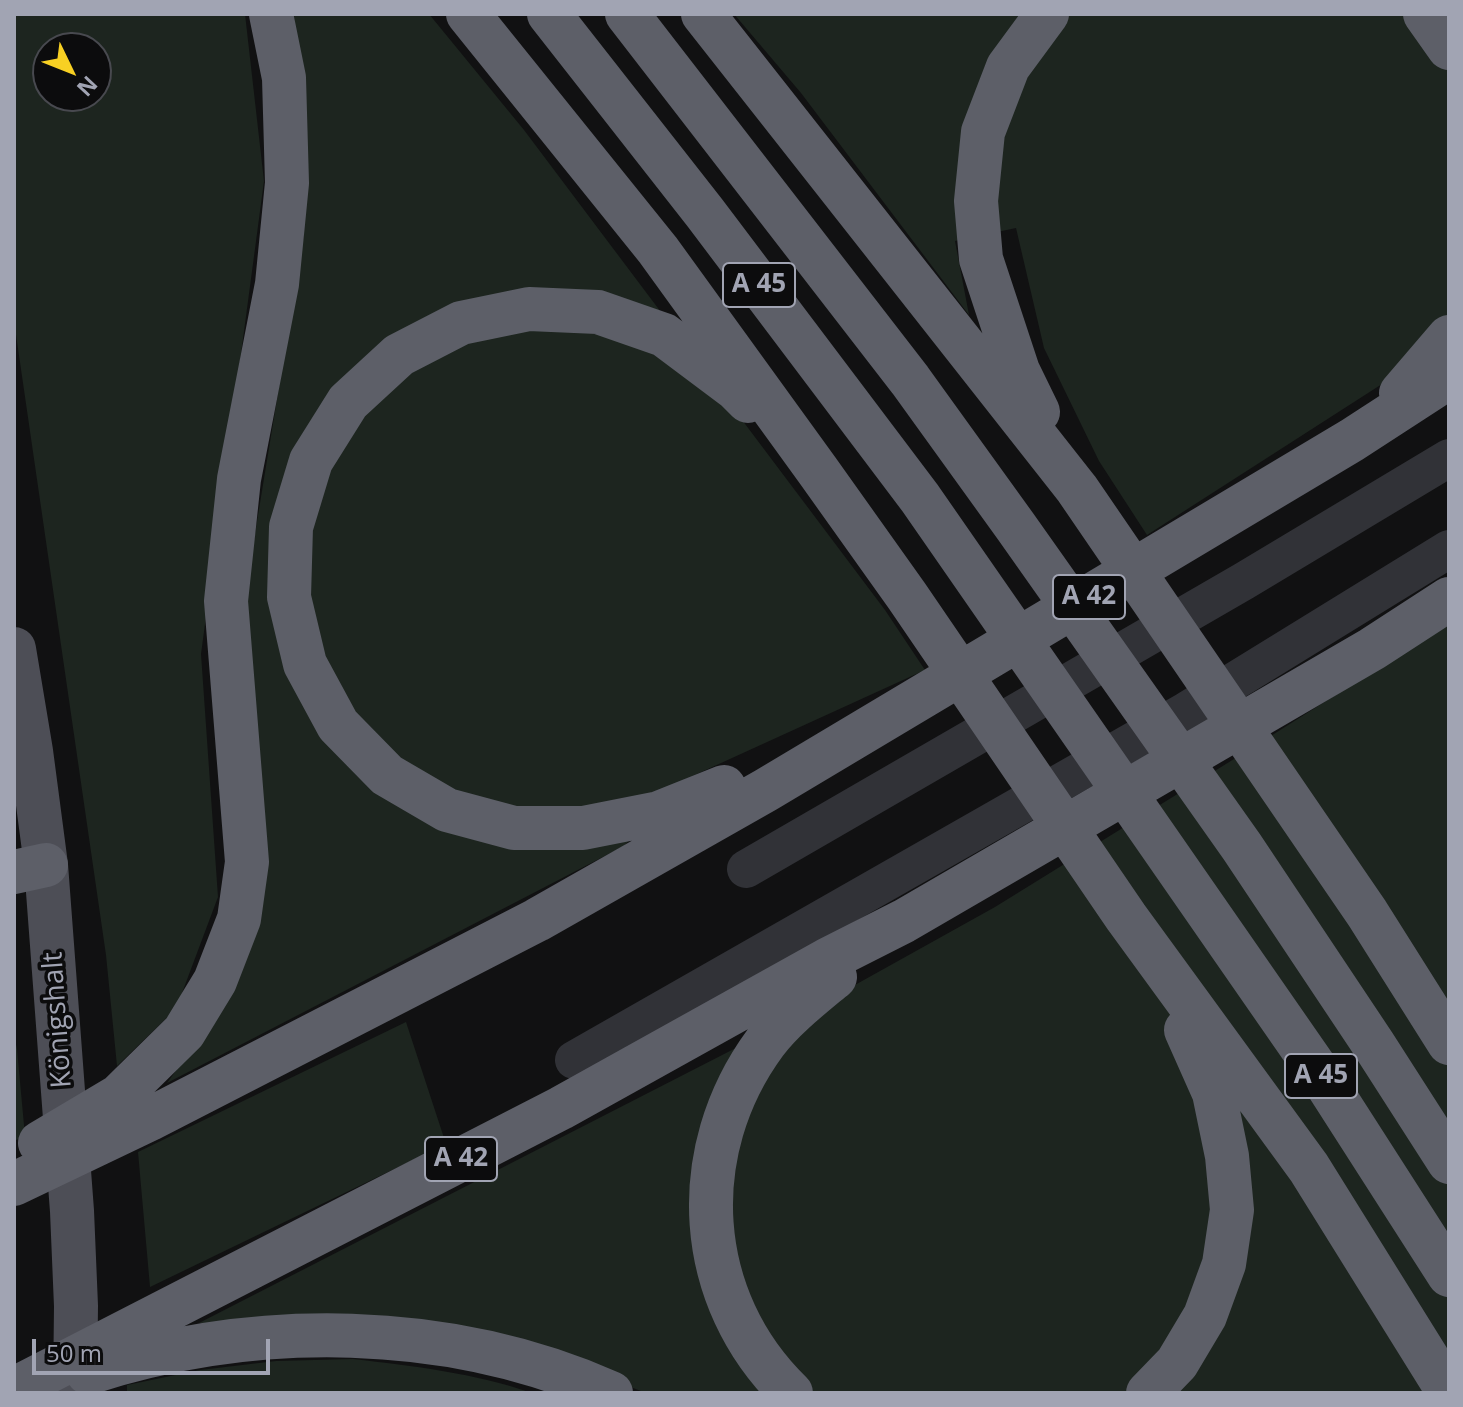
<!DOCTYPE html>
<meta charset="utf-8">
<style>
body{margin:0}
#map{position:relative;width:1463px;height:1407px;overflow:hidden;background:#111112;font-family:"Open Sans",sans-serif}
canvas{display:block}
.frame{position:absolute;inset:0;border:16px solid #a1a4b3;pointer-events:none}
.north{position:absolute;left:32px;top:32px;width:80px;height:80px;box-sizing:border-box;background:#0c0c0d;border:2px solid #48494f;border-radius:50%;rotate:133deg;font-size:22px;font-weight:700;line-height:32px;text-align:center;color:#a1a4b3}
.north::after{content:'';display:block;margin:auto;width:28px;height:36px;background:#f8d023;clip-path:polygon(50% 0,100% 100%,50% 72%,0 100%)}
.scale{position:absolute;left:32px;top:1339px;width:238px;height:36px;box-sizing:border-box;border:4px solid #a1a4b3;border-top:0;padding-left:10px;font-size:24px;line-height:28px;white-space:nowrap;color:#a1a4b3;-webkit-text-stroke:6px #0c0c0d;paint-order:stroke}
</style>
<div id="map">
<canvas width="1463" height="1407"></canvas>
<div class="frame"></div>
<div class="north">N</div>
<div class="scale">50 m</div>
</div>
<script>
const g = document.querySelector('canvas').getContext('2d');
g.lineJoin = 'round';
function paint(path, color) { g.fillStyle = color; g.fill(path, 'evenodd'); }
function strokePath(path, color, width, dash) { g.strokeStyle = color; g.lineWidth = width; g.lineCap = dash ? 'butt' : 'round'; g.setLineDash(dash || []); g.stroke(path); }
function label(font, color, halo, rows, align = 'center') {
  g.font = font + ' "Open Sans",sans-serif'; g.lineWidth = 7; g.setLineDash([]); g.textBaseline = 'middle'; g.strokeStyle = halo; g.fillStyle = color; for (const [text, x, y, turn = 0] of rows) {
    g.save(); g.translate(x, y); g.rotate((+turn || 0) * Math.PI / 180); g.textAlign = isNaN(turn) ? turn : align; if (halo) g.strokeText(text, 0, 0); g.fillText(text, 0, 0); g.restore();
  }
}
const green = new Path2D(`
 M 14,14 L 245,14 L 264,181 L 201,654 L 218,897 L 176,1009 L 117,1066 L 106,955 L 14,321 ZM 48,48 L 96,48 L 96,96 L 48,96 Z
 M 294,14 L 429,14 L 524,130 L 885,610 L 925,670 L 686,779 L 624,846 L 167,1083 L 231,994 L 243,607 L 304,234 Z
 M 734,14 L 1449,14 L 1449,341 L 1147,535 L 1099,461 L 1044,348 L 1016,228 L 955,241 L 969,315 L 801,93 Z
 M 1449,623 L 1449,1393 L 646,1393 L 597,1374 L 370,1323 L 199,1323 L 810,1010 L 995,907 L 1255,746 Z
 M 406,1022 L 446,1144 L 150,1287 L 138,1152 Z
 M 14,1035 L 17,1049 L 25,1136 L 14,1141 Z
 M 353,1359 C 414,1366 474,1373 532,1393 L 127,1393 L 127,1385 L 200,1370 L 276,1361 Z`);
const minor = new Path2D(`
 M 746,869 L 1244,581 L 1449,458
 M 574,1060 L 1186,711 L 1449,549`);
const major = new Path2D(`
 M 14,649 L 31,751 L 46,865 L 72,1211 L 76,1306 L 75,1393`);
const highway = new Path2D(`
 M 468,14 L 658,250 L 818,471 L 907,596 L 1126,917 L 1309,1168 L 1449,1393
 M 549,14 L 705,213 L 920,498 L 1324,1080 L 1449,1275
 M 627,14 L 910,380 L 1016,527 L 1242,847 L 1374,1045 L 1449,1162
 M 703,14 L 1077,489 L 1367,913 L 1449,1043
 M 1425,14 L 1449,48
 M 1401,393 L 1449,337
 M 1038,412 L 1018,371 L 981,259 L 976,201 L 983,132 L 1008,67 L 1047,14
 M 724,787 L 659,813 L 583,828 L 514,828 L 447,810 L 387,775 L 338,725 L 305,664 L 289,597 L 291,527 L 311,461 L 348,402 L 399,355 L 461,323 L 529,309 L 598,312 L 664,335 L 736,389 L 748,401
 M 14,872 L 46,865
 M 40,1143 L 119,1096 L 184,1032 L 215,981 L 239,919 L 247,862 L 226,601 L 239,479 L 277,284 L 287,183 L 284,78 L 271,14
 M 14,1184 L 150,1119 L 537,920 L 766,790 L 1352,440 L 1449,377
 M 88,1373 C 256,1319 448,1321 611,1393
 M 14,1389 L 561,1108 L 827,960 L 904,921 L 1372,649 L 1449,599
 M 791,1393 C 694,1299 685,1152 765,1043 C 784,1018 811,997 835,977
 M 1148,1393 L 1177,1363 L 1205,1316 L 1224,1264 L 1232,1210 L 1227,1156 L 1214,1093 L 1186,1030`);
const shields = [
 [759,285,72],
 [1089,597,72],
 [1321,1076,72],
 [461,1159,72]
];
const shieldNames = [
 ["A 45",759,285],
 ["A 42",1089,597],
 ["A 45",1321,1076],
 ["A 42",461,1159]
];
const streetNames = [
 ["Königshalt",58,1020,-94]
];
paint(green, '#1d251f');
strokePath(minor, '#313237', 38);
strokePath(major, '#4d4e56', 44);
strokePath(highway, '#5d5f68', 44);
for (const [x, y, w] of shields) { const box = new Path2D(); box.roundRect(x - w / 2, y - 22, w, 44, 6); g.fillStyle = '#0c0c0d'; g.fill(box); strokePath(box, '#a1a4b3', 2); }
label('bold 26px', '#a1a4b3', null, shieldNames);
label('28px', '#a1a4b3', '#0c0c0d', streetNames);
</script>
